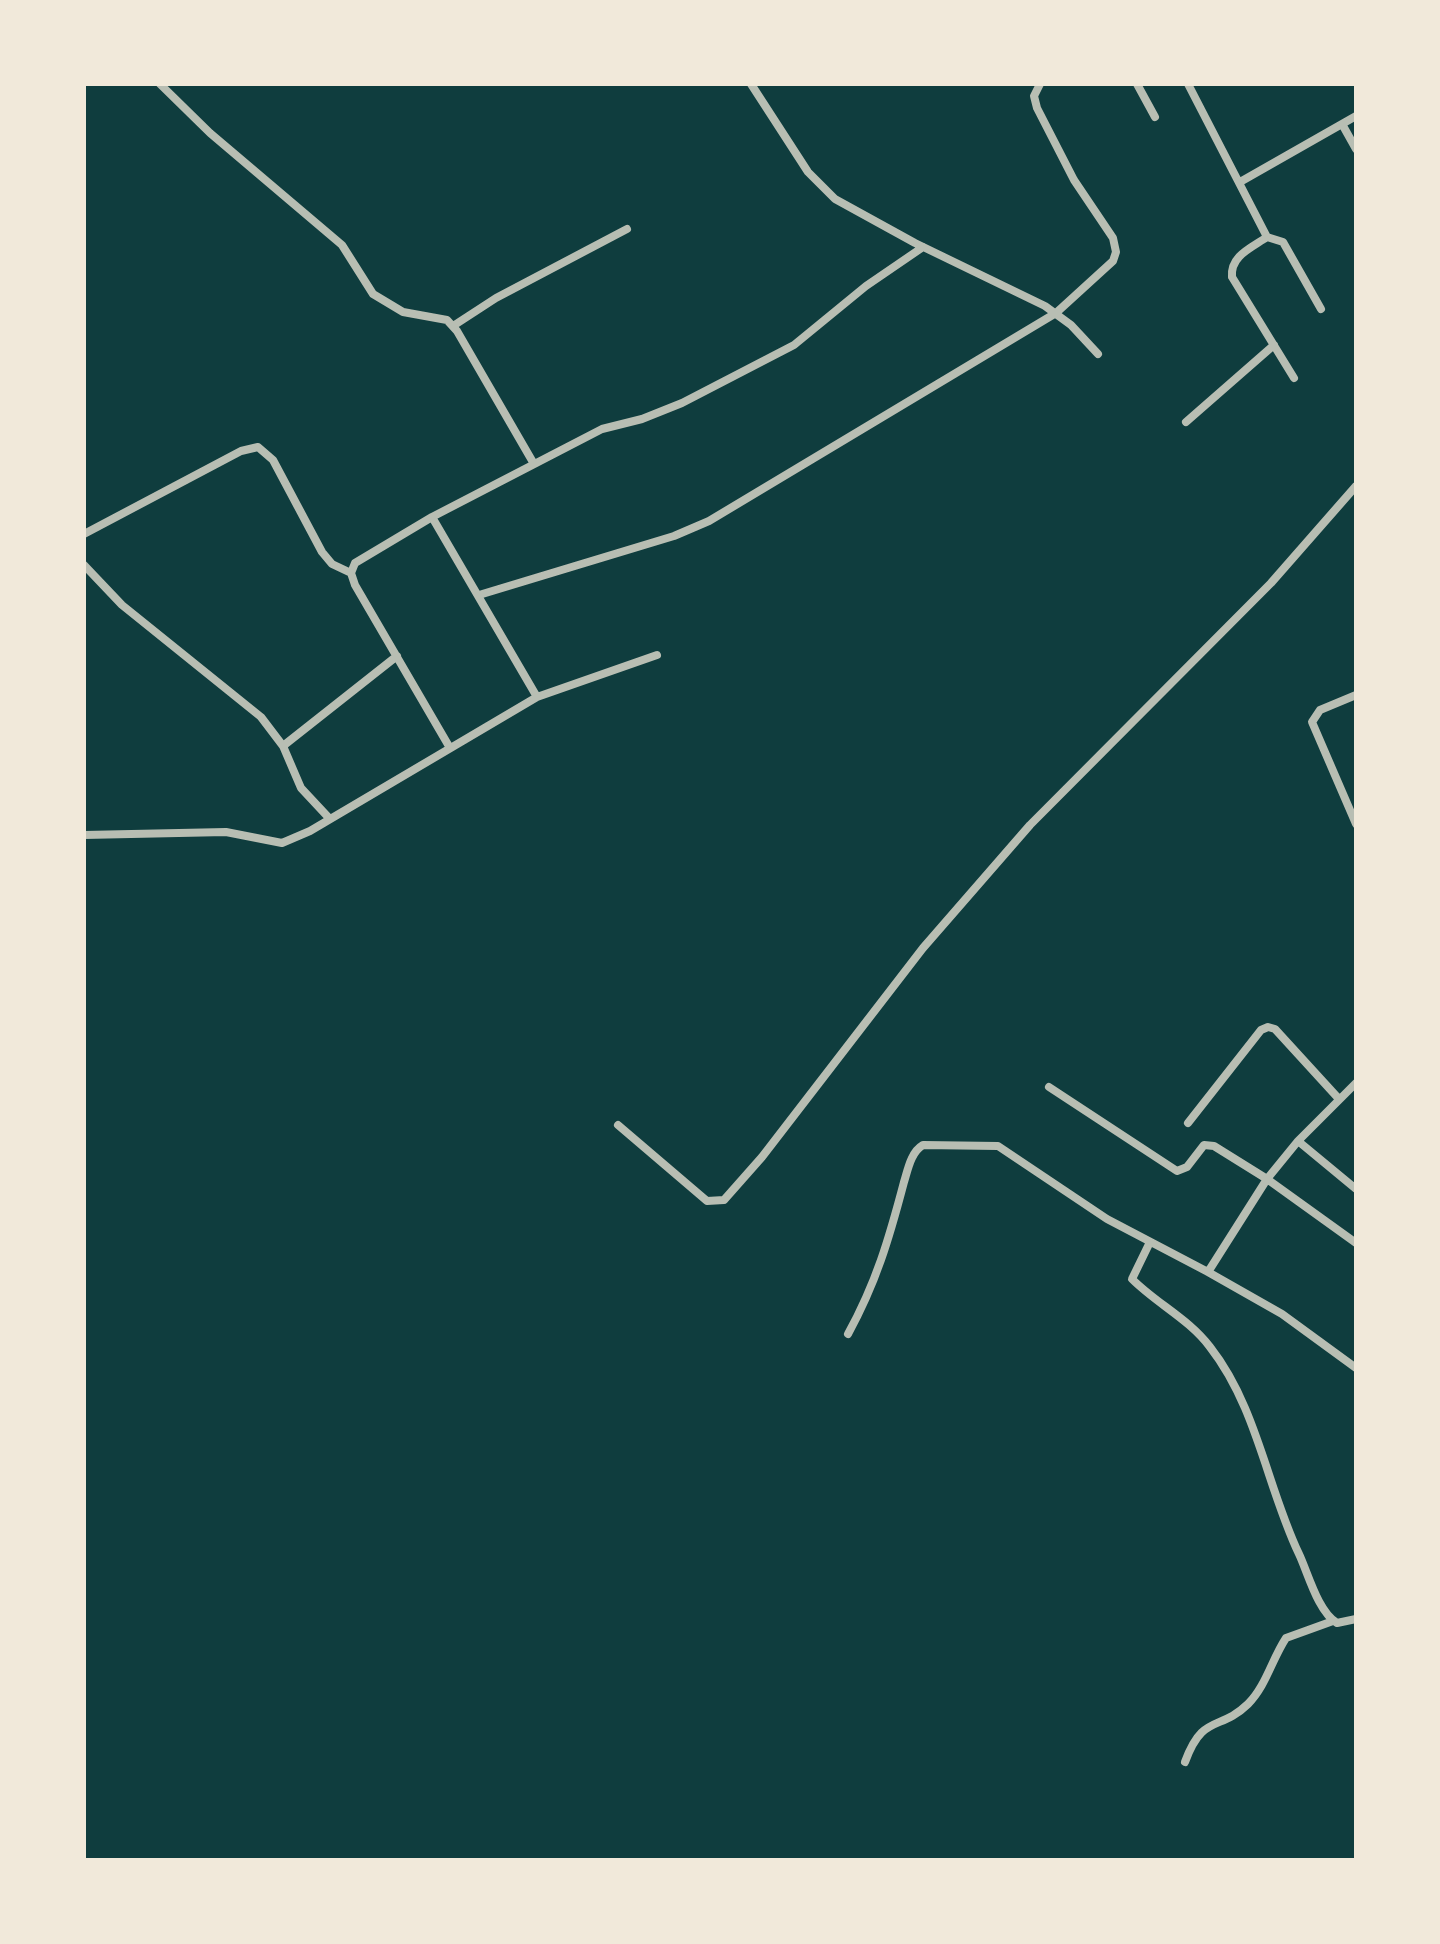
<!DOCTYPE html>
<style>
body{margin:0}
#map{position:relative;width:1440px;height:1944px;overflow:hidden;background:#0f3d3e;font-family:Cabin,sans-serif}
canvas{display:block}
.frame{position:absolute;inset:0;border:86px solid #f1e9da;pointer-events:none}
</style>
<div id="map">
<canvas width="1440" height="1944"></canvas>
<div class="frame"></div>
</div>
<script>
const g = document.querySelector('canvas').getContext('2d');
g.lineJoin = 'round';
function strokePath(path, color, width, dash) { g.strokeStyle = color; g.lineWidth = width; g.lineCap = dash ? 'butt' : 'round'; g.setLineDash(dash || []); g.stroke(path); }
const minor = new Path2D(`
 M 160,84 L 210,133 L 342,245 L 373,294 L 403,312 L 447,320 L 457,331 L 534,464
 M 751,84 L 808,172 L 835,199 L 915,243 L 1045,306 L 1071,325 L 1098,354
 M 1137,84 L 1155,117
 M 1188,84 L 1267,237 L 1283,242 L 1321,309
 M 1342,124 L 1356,149
 M 1240,182 L 1356,116
 M 1267,237 C 1251,248 1230,256 1232,277 L 1294,378
 M 453,326 L 496,298 L 627,229
 M 1186,422 L 1274,345
 M 432,517 L 537,697
 M 84,534 L 241,451 L 258,447 L 273,460 L 322,552 L 332,564 L 351,573
 M 84,565 L 122,605 L 261,717 L 283,746 L 301,788 L 329,818
 M 479,595 L 674,536 L 709,521 L 1056,313 L 1113,261 L 1116,252 L 1113,238 L 1074,180 L 1037,108 L 1034,96 L 1040,84
 M 1356,695 L 1320,710 L 1312,722 L 1356,824
 M 283,746 L 397,656
 M 450,748 L 355,585 L 351,573 L 355,563 L 432,517 L 602,429 L 642,419 L 682,403 L 794,345 L 866,286 L 923,247
 M 84,835 L 226,832 L 282,843 L 310,831 L 537,697 L 657,655
 M 1356,1083 L 1298,1141 L 1267,1179 L 1208,1272 L 1282,1314 L 1356,1368
 M 1049,1087 L 1177,1171 L 1187,1167 L 1204,1145 L 1214,1146 L 1267,1179 L 1356,1243
 M 1188,1123 L 1261,1030 L 1268,1027 L 1275,1029 L 1339,1099
 M 618,1125 L 707,1201 L 724,1200 L 762,1157 L 923,948 L 1030,825 L 1271,583 L 1356,486
 M 1298,1141 L 1356,1189
 M 1150,1242 L 1132,1279 C 1157,1304 1189,1319 1210,1347 C 1257,1407 1267,1487 1299,1554 C 1308,1573 1318,1612 1337,1623 L 1356,1619
 M 848,1334 C 876,1283 889,1239 904,1182 C 908,1169 911,1152 923,1145 L 998,1146 L 1107,1219 L 1208,1272
 M 1185,1762 C 1203,1713 1219,1732 1248,1704 C 1266,1686 1272,1659 1286,1638 L 1333,1621`);
strokePath(minor, '#b8beb3', 8);
</script>
